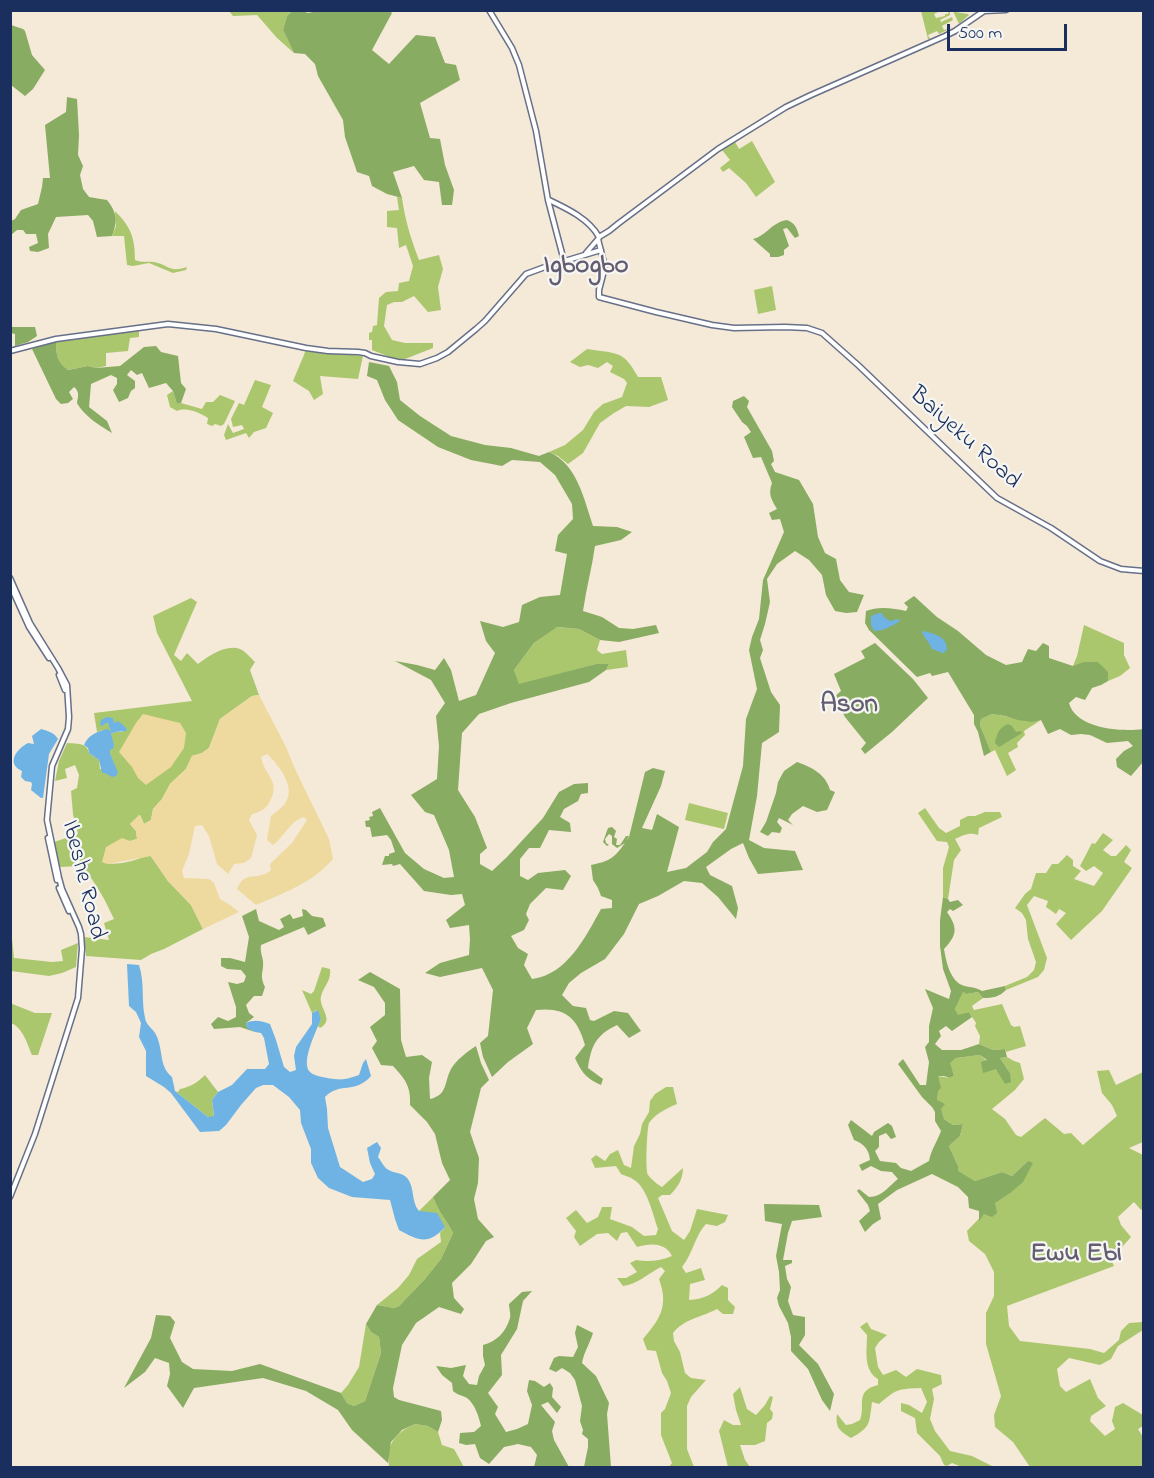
<!DOCTYPE html>
<style>
body{margin:0}
#map{position:relative;width:1154px;height:1478px;overflow:hidden;background:#f5e9d8;font-family:"Indie Flower",sans-serif}
canvas{display:block}
.frame{position:absolute;inset:0;border:12px solid #1b2f5e;pointer-events:none}
.scale{position:absolute;left:947px;top:24px;width:120px;height:27px;box-sizing:border-box;border:3px solid #1b2f5e;border-top:0;padding-left:8px;font-size:18px;line-height:21px;white-space:nowrap;color:#1b2f5e;-webkit-text-stroke:4px #f6f6f2;paint-order:stroke}
</style>
<div id="map">
<canvas width="1154" height="1478"></canvas>
<div class="frame"></div>
<div class="scale">500 m</div>
</div>
<script>
const g = document.querySelector('canvas').getContext('2d');
g.lineJoin = 'round';
function paint(path, color) { g.fillStyle = color; g.fill(path, 'evenodd'); }
function strokePath(path, color, width, dash) { g.strokeStyle = color; g.lineWidth = width; g.lineCap = dash ? 'butt' : 'round'; g.setLineDash(dash || []); g.stroke(path); }
function label(font, color, halo, rows, align = 'center') {
  g.font = font + ' "Indie Flower",sans-serif'; g.lineWidth = 4.5; g.setLineDash([]); g.textBaseline = 'middle'; g.strokeStyle = halo; g.fillStyle = color; for (const [text, x, y, turn = 0] of rows) {
    g.save(); g.translate(x, y); g.rotate((+turn || 0) * Math.PI / 180); g.textAlign = isNaN(turn) ? turn : align; if (halo) g.strokeText(text, 0, 0); g.fillText(text, 0, 0); g.restore();
  }
}
const green = new Path2D(`
 M 229,11 L 292,11 L 287,16 L 283,30 L 294,53 L 277,38 L 257,15 L 233,16 Z
 M 921,11 L 934,11 L 936,12 L 940,11 L 934,14 L 936,18 L 945,16 L 945,14 L 948,14 L 949,11 L 968,14 L 969,15 L 959,24 L 953,11 L 950,11 L 950,15 L 940,20 L 941,22 L 952,17 L 953,20 L 942,26 L 944,30 L 953,27 L 939,34 L 937,31 L 928,35 L 930,39 L 928,39 Z
 M 752,141 L 775,182 L 756,197 L 746,183 L 729,168 L 723,172 L 720,168 L 730,160 L 722,150 L 735,142 L 739,149 Z
 M 397,197 L 402,198 C 405,220 411,239 419,260 L 439,255 L 443,269 L 438,287 L 441,310 L 428,312 L 414,296 L 402,302 L 394,302 L 387,305 L 384,326 L 392,340 L 405,343 L 433,343 L 433,348 L 400,361 L 372,350 L 372,340 L 369,340 L 369,333 L 372,332 L 373,326 L 377,325 L 379,298 L 386,292 L 398,291 L 399,283 L 409,281 L 413,266 L 406,245 L 399,248 L 397,228 L 387,227 L 387,211 L 399,210 Z
 M 115,211 C 131,227 135,238 135,260 C 143,263 146,261 154,262 C 170,265 168,273 187,267 L 186,270 L 173,273 L 149,263 L 133,266 L 127,265 L 124,236 L 112,236 L 116,226 Z
 M 772,286 L 776,310 L 758,314 L 754,290 Z
 M 139,330 L 139,337 L 130,338 L 128,351 L 106,353 L 106,366 L 96,368 L 88,366 L 67,370 C 57,363 56,354 56,341 Z
 M 587,349 C 616,354 623,349 638,377 L 661,377 L 668,400 L 649,407 L 626,406 L 614,413 L 600,423 L 583,453 L 568,464 L 558,456 L 549,452 L 565,445 L 583,430 L 594,412 L 603,404 L 622,397 L 627,383 L 624,379 L 610,372 L 613,366 L 607,362 L 598,368 L 588,365 L 580,367 L 570,362 Z
 M 306,350 L 363,356 L 358,379 L 320,376 L 323,394 L 314,400 L 309,391 L 293,381 Z
 M 255,380 L 271,385 L 262,407 L 273,413 L 266,428 L 254,432 L 249,438 L 246,433 L 226,440 L 224,435 L 228,424 L 233,433 L 244,429 L 242,425 L 233,427 L 231,419 L 239,403 L 244,405 Z
 M 173,391 L 177,404 L 181,403 L 202,409 L 206,402 L 213,402 L 220,395 L 235,401 L 224,424 L 221,426 L 215,424 L 212,426 L 207,424 L 208,418 C 198,412 187,407 177,411 L 170,407 L 167,395 Z
 M 191,598 L 197,602 L 174,655 L 181,661 L 187,653 L 198,664 C 209,656 226,644 240,649 C 245,651 251,658 255,662 L 250,670 L 259,695 L 252,696 L 220,719 L 209,748 L 202,753 L 192,756 L 186,769 L 170,784 L 162,799 L 153,809 L 151,820 L 144,824 L 140,815 L 130,824 L 136,831 L 137,839 L 130,841 L 104,863 C 119,866 136,860 150,855 L 168,881 L 191,905 L 203,929 L 164,949 L 151,954 L 141,960 L 86,956 L 84,937 L 109,940 L 104,923 L 114,919 C 105,900 96,882 81,866 L 59,867 L 54,842 L 78,834 L 73,814 L 71,791 L 77,788 L 79,775 L 75,765 L 65,769 L 67,778 L 55,781 L 59,761 L 67,743 C 76,744 87,742 89,753 L 99,760 L 100,769 L 115,767 L 110,753 L 111,734 L 115,732 L 123,732 L 115,724 L 106,723 L 108,723 L 112,731 L 111,732 L 103,730 L 97,732 L 94,713 L 192,701 L 157,633 L 153,616 Z
 M 1084,625 L 1124,643 L 1124,655 L 1130,668 L 1120,676 L 1108,681 L 1108,672 L 1073,666 L 1077,656 Z
 M 556,627 L 579,629 L 600,640 L 597,650 L 602,654 L 626,650 L 628,667 L 606,670 L 609,664 L 596,664 L 519,685 L 514,670 L 534,643 Z
 M 992,714 C 1009,716 1023,723 1041,720 L 1024,731 L 1025,735 L 1017,743 L 1018,747 L 1008,753 L 1016,770 L 1007,776 L 995,750 L 991,752 L 980,725 L 981,719 Z
 M 689,803 L 728,813 L 724,829 L 685,820 Z
 M 925,808 L 939,828 L 946,833 L 960,826 L 960,820 L 968,816 L 975,816 L 985,812 L 1000,812 L 1002,817 L 979,828 L 978,835 C 969,832 964,835 955,839 L 961,850 L 954,860 L 948,899 L 943,897 L 943,868 L 949,847 L 947,842 L 937,841 L 918,813 Z
 M 1103,833 L 1113,840 L 1103,850 L 1111,856 L 1116,856 L 1126,845 L 1131,850 L 1124,862 L 1132,868 L 1102,911 L 1071,940 L 1056,924 L 1066,913 L 1059,909 L 1056,914 L 1046,907 L 1048,901 L 1034,896 L 1027,905 L 1047,958 L 1044,970 L 1038,977 L 1006,990 L 1005,986 L 1027,977 L 1034,970 L 1036,962 L 1028,939 L 1026,920 L 1022,913 L 1015,908 L 1025,894 L 1031,889 L 1036,873 L 1046,873 L 1052,864 L 1058,864 L 1067,855 L 1073,860 L 1073,866 L 1081,871 L 1074,879 L 1094,886 L 1103,873 L 1094,866 L 1086,871 L 1080,866 L 1092,843 L 1095,844 Z
 M 11,939 L 12,939 L 14,958 L 52,962 L 63,961 L 61,950 L 78,943 L 76,967 L 62,973 L 49,976 L 11,971 Z
 M 322,967 L 330,969 C 332,983 319,990 321,1002 C 323,1012 333,1021 320,1028 L 318,1026 L 321,1019 L 317,1010 L 312,1013 L 302,990 L 311,994 L 314,991 Z
 M 963,991 L 967,994 L 978,992 L 983,998 L 972,1006 L 974,1010 L 1002,1004 L 1011,1025 L 1014,1027 L 1020,1026 L 1026,1046 L 1006,1052 L 1005,1049 L 993,1050 L 979,1044 L 980,1036 L 975,1026 L 976,1023 L 969,1012 L 958,1016 L 955,1009 Z
 M 10,1003 L 35,1013 L 52,1013 L 38,1055 L 32,1055 C 27,1043 23,1028 11,1023 Z
 M 980,1055 L 996,1069 L 1010,1073 L 1000,1058 L 1007,1057 L 1014,1061 L 1020,1063 L 1024,1079 L 1015,1090 L 992,1109 L 1005,1119 L 1016,1135 L 1021,1137 L 1045,1118 L 1064,1134 L 1071,1133 L 1083,1145 L 1117,1116 L 1112,1105 L 1102,1093 L 1097,1071 L 1109,1070 L 1116,1085 L 1143,1072 L 1143,1142 L 1129,1148 L 1143,1155 L 1143,1208 L 1141,1210 L 1134,1202 L 1118,1217 L 1121,1225 L 1131,1237 L 1122,1247 L 1120,1253 L 1099,1246 L 1102,1257 L 1109,1255 L 1114,1266 L 1007,1306 L 1009,1326 L 1020,1341 L 1090,1349 L 1104,1353 L 1119,1340 L 1121,1331 L 1129,1323 L 1143,1322 L 1143,1330 L 1118,1346 L 1111,1359 L 1100,1365 L 1069,1358 L 1057,1369 L 1060,1386 L 1066,1392 L 1090,1379 L 1098,1398 L 1106,1406 L 1091,1416 L 1090,1421 L 1105,1436 L 1115,1429 L 1112,1421 L 1115,1407 L 1123,1403 L 1143,1415 L 1143,1426 L 1138,1429 L 1143,1437 L 1143,1467 L 1030,1467 L 1013,1442 L 995,1427 L 994,1415 L 1001,1396 L 986,1344 L 986,1313 L 994,1296 L 994,1272 L 985,1254 L 969,1241 L 967,1231 L 994,1203 L 1009,1194 L 1028,1161 L 1012,1176 L 1002,1172 L 975,1181 L 957,1171 L 958,1166 L 949,1146 L 960,1136 L 963,1124 L 953,1125 L 944,1119 L 937,1100 L 938,1076 L 950,1078 L 954,1074 L 949,1063 L 956,1058 Z
 M 205,1075 L 218,1092 L 212,1100 L 214,1117 L 208,1117 L 175,1091 L 178,1092 L 180,1089 C 190,1087 197,1083 205,1075 Z
 M 666,1087 L 673,1087 L 677,1104 C 667,1108 655,1114 649,1123 C 647,1128 645,1171 648,1175 C 651,1179 658,1185 662,1187 L 683,1168 C 683,1179 678,1187 670,1195 L 662,1195 L 658,1198 L 672,1231 L 684,1240 L 690,1231 L 697,1209 L 728,1215 L 725,1222 L 717,1226 L 706,1224 C 695,1235 693,1254 682,1267 L 686,1273 L 701,1268 L 705,1280 L 690,1284 L 689,1300 C 703,1299 712,1295 722,1285 L 728,1288 L 728,1300 L 735,1307 L 733,1314 L 723,1314 L 717,1309 C 702,1317 684,1319 673,1333 L 674,1341 L 680,1352 L 685,1373 L 691,1378 L 706,1380 L 691,1397 L 687,1406 L 687,1449 L 694,1467 L 669,1467 L 672,1463 L 661,1435 L 661,1413 L 665,1409 L 671,1393 L 667,1381 L 662,1373 L 656,1351 L 647,1350 L 643,1339 C 660,1319 669,1306 659,1279 L 665,1271 L 661,1267 C 647,1274 638,1284 623,1286 L 617,1278 L 626,1278 L 637,1272 L 630,1263 L 636,1260 C 649,1262 660,1261 672,1256 C 665,1242 650,1243 637,1247 L 627,1232 L 621,1233 L 617,1241 L 608,1233 L 597,1234 L 580,1246 L 574,1237 L 576,1231 L 566,1218 L 576,1210 L 587,1223 L 598,1217 L 602,1207 L 612,1207 L 610,1219 L 632,1227 L 644,1236 L 656,1235 L 658,1229 C 653,1215 647,1187 634,1180 C 631,1177 625,1176 621,1174 L 616,1166 L 595,1168 L 591,1159 L 596,1155 L 605,1161 L 610,1154 L 618,1150 L 624,1165 L 631,1168 L 634,1146 L 640,1134 L 642,1124 L 649,1112 L 650,1101 L 655,1094 Z
 M 433,1197 C 438,1211 447,1221 453,1233 L 441,1259 L 424,1280 L 399,1306 L 394,1308 L 377,1305 L 398,1288 L 409,1275 L 417,1259 L 441,1242 L 440,1233 L 445,1227 L 419,1211 Z
 M 867,1322 L 871,1329 L 887,1335 L 879,1342 L 875,1348 L 878,1367 L 883,1375 L 896,1370 L 906,1377 L 917,1369 L 941,1375 L 942,1384 L 932,1389 L 934,1399 L 930,1419 L 935,1431 L 950,1451 L 972,1456 L 994,1467 L 962,1467 L 952,1463 L 947,1466 L 944,1465 L 940,1456 L 917,1433 L 915,1418 L 901,1411 L 901,1403 L 909,1405 L 922,1413 L 927,1402 L 921,1388 C 897,1389 897,1389 879,1404 L 872,1402 C 869,1424 871,1427 851,1438 C 840,1431 835,1428 837,1414 L 846,1425 L 852,1424 L 860,1420 C 866,1405 854,1391 878,1385 L 878,1379 C 863,1370 867,1351 867,1335 L 860,1327 Z
 M 366,1324 L 371,1332 L 379,1337 L 381,1353 L 365,1401 L 354,1406 L 347,1403 L 341,1393 L 348,1385 L 359,1367 Z
 M 740,1387 L 747,1409 L 756,1415 L 765,1405 L 770,1396 L 773,1397 L 770,1409 L 773,1413 L 772,1419 L 767,1423 L 765,1441 L 755,1445 L 740,1445 L 745,1460 L 750,1467 L 728,1467 L 719,1431 L 724,1420 L 733,1425 L 741,1425 L 736,1410 L 733,1394 Z
 M 415,1424 L 428,1426 L 438,1432 L 442,1445 L 454,1449 L 464,1467 L 389,1467 C 386,1444 395,1433 415,1424 Z`);
const forest = new Path2D(`
 M 326,10 L 389,10 L 392,13 L 372,50 L 389,64 L 416,35 L 435,37 L 445,63 L 456,65 L 460,80 L 420,103 L 430,138 L 440,139 L 445,165 L 454,190 L 452,205 L 442,205 L 439,182 L 424,180 L 414,166 L 393,172 L 402,198 L 387,194 L 372,186 L 369,176 L 357,172 L 345,137 L 343,120 L 318,76 L 315,64 L 305,54 L 294,53 L 283,30 L 287,16 L 292,11 L 305,11 L 307,13 Z
 M 11,25 L 23,29 L 25,31 L 32,55 L 45,70 L 33,89 L 25,96 L 11,85 Z
 M 67,97 L 77,99 L 79,135 L 78,155 L 83,166 L 80,175 L 83,189 L 89,197 L 107,200 C 117,213 118,220 112,236 L 97,237 L 93,221 L 88,215 L 56,217 L 48,234 L 49,248 L 38,252 L 30,251 L 29,247 L 38,243 L 36,234 L 26,234 L 23,230 L 17,230 L 11,235 L 11,221 L 15,219 L 21,210 L 38,204 L 42,187 L 43,178 L 50,178 L 45,125 L 66,112 Z
 M 787,220 C 795,223 797,228 799,236 L 795,238 L 787,228 L 783,229 L 789,246 L 784,250 L 784,255 L 778,257 L 770,257 L 770,254 L 753,239 C 766,236 772,222 787,220 Z
 M 10,326 L 13,327 L 35,327 L 37,336 L 28,342 L 15,346 L 15,334 L 11,333 Z
 M 56,341 C 56,354 57,363 68,370 L 88,366 L 96,368 L 120,366 L 144,347 L 156,346 L 161,352 L 178,356 L 181,383 L 186,389 L 181,403 L 177,404 L 173,391 L 166,383 L 149,388 L 142,373 L 137,375 L 131,370 L 127,375 L 135,381 L 135,388 L 131,391 L 128,398 L 119,402 L 113,390 L 117,384 L 117,378 L 111,375 L 91,384 L 89,407 L 107,421 L 112,433 C 99,425 84,416 77,403 C 78,396 80,392 74,387 L 69,392 L 73,399 L 68,403 L 61,404 L 56,399 L 32,349 L 48,343 Z
 M 369,362 L 389,366 L 397,382 L 400,400 L 420,416 L 451,436 L 485,445 L 511,448 L 539,456 L 549,452 C 577,464 584,499 593,526 L 617,527 L 632,532 L 621,540 L 595,546 C 592,568 586,589 583,611 L 602,617 L 619,628 L 633,629 L 656,625 L 659,633 L 619,642 L 600,640 L 579,629 L 557,627 L 534,643 L 514,670 L 519,684 L 596,664 L 609,664 L 606,670 L 589,682 L 511,703 L 479,714 L 462,733 L 458,790 L 475,817 L 487,848 L 480,854 L 480,864 L 492,871 L 507,857 L 543,818 L 559,792 L 574,784 L 588,783 L 588,793 L 581,794 L 578,801 L 564,809 L 560,817 L 570,823 L 571,832 L 549,830 L 540,848 L 529,848 L 520,859 L 520,876 L 528,880 L 538,873 L 565,870 L 571,876 L 563,890 L 546,888 L 530,904 L 526,914 L 529,920 L 524,930 L 511,936 L 518,948 L 528,954 L 524,965 L 532,979 C 567,975 586,936 601,909 L 612,908 L 612,900 L 601,896 L 598,888 L 593,880 L 591,865 C 610,861 613,859 625,843 L 617,848 L 612,844 L 612,836 L 609,834 L 605,839 L 606,843 L 609,845 L 607,846 L 603,842 L 608,828 L 612,827 L 616,831 L 614,837 L 617,839 L 616,845 L 620,845 L 626,836 L 629,836 L 626,841 L 629,837 L 645,772 L 653,768 L 665,771 L 661,786 L 642,828 L 652,830 L 657,814 L 679,827 L 667,872 L 686,868 L 707,852 L 713,842 L 726,829 L 743,766 L 746,719 L 757,689 L 749,650 L 752,637 L 759,619 L 763,580 L 784,532 L 780,519 L 772,520 L 769,513 L 777,509 C 771,499 768,494 772,483 L 761,457 L 753,458 L 744,437 L 751,432 L 747,426 L 742,422 L 732,407 L 733,401 L 744,396 L 749,401 L 747,407 L 772,451 L 774,461 L 771,464 L 775,472 L 799,480 L 813,504 L 818,537 L 825,553 L 836,559 L 840,580 L 849,592 L 864,595 L 857,612 L 846,613 L 835,611 L 826,595 L 822,575 L 809,560 L 795,551 L 777,564 L 767,579 L 770,602 L 765,624 L 760,640 L 763,650 L 760,658 L 771,692 L 780,705 L 779,732 L 762,743 L 757,796 L 749,840 L 764,848 L 795,851 L 803,870 L 758,874 L 749,858 L 743,843 L 731,849 L 706,867 L 710,875 L 732,886 L 738,908 L 736,919 L 718,897 L 702,883 L 684,881 L 658,896 L 639,904 L 624,934 L 605,959 L 581,973 L 569,983 L 562,995 L 573,1006 L 586,1008 L 590,1020 L 594,1021 L 614,1011 L 628,1013 L 641,1031 L 629,1038 L 617,1025 C 596,1035 591,1046 588,1068 L 603,1079 L 601,1085 C 586,1078 582,1073 575,1058 L 585,1045 C 577,1017 565,1007 536,1010 L 527,1028 L 533,1044 L 508,1062 L 492,1077 L 483,1057 L 480,1043 L 488,1036 L 493,990 L 482,968 L 440,977 L 425,973 L 440,963 L 469,955 L 470,939 L 469,925 L 450,928 L 446,920 L 465,905 L 462,894 L 451,895 L 424,891 L 400,864 L 393,866 L 392,864 L 382,865 L 385,856 L 389,856 L 389,854 L 395,852 L 391,840 L 387,835 L 372,837 L 370,827 L 366,827 L 365,821 L 370,820 L 369,817 L 373,816 L 372,812 L 380,808 L 405,853 L 424,869 L 444,878 L 454,877 L 449,850 L 434,815 L 425,812 L 411,795 L 437,779 L 439,746 L 436,716 L 445,703 L 431,680 L 395,661 L 417,665 L 435,670 L 444,658 L 451,670 L 459,701 L 476,695 L 495,653 L 486,641 L 480,621 L 503,627 L 519,622 L 522,605 L 540,597 L 560,595 L 567,554 L 555,551 L 558,535 L 573,519 L 572,504 L 555,475 L 540,462 L 512,460 L 502,466 L 471,460 L 438,447 L 398,420 L 385,400 L 377,380 L 367,376 Z
 M 914,596 L 937,617 L 958,631 L 986,655 L 1006,665 L 1022,662 L 1028,649 L 1036,651 L 1043,643 L 1049,646 L 1049,658 L 1073,666 L 1084,662 L 1098,662 L 1108,672 L 1108,681 L 1101,685 L 1092,688 L 1085,700 L 1076,697 L 1069,703 C 1076,729 1122,732 1143,729 L 1143,762 L 1131,776 L 1117,767 L 1116,759 L 1124,751 L 1133,746 L 1128,741 L 1107,743 L 1090,735 L 1081,734 L 1071,735 L 1060,729 L 1048,734 L 1041,720 L 1032,722 L 1018,720 L 1005,716 L 992,714 L 981,719 L 980,725 L 991,752 L 984,756 L 978,732 L 974,724 L 974,715 L 948,672 L 932,676 L 930,673 L 917,677 L 869,630 L 865,623 L 866,611 C 878,606 893,608 906,611 L 908,607 L 904,603 Z
 M 875,643 L 913,679 L 928,698 L 892,732 L 865,754 L 861,749 L 866,743 L 845,717 L 834,697 L 841,691 L 834,674 L 865,658 L 861,651 Z
 M 1008,724 L 1012,726 L 1016,732 L 1021,731 L 1022,733 L 999,747 L 995,743 C 997,733 999,728 1008,724 Z
 M 797,762 C 811,767 826,774 830,790 L 835,792 L 827,810 L 817,812 L 803,806 L 792,814 L 788,820 L 793,825 L 779,818 L 777,822 L 782,828 L 780,833 L 772,832 L 768,836 L 760,832 L 766,822 L 776,793 L 778,782 L 784,771 Z
 M 943,897 L 948,899 L 950,902 L 958,900 L 963,905 L 953,911 L 950,909 L 947,912 C 958,928 957,935 944,949 C 946,961 950,980 962,985 C 969,988 974,986 982,991 L 1005,986 L 1006,990 C 999,997 993,998 983,998 L 978,992 L 967,994 L 963,992 L 955,1009 L 958,1015 L 969,1012 L 972,1017 L 952,1031 L 946,1026 L 939,1031 L 941,1036 L 935,1044 L 942,1050 L 961,1050 L 979,1044 L 993,1050 L 1005,1049 L 1007,1057 L 1000,1058 L 1010,1073 L 1011,1082 L 1005,1084 L 996,1069 L 983,1073 L 981,1062 L 987,1060 L 980,1055 L 956,1058 L 950,1063 L 954,1075 L 950,1078 L 944,1076 L 938,1076 L 941,1088 L 938,1091 L 937,1100 L 945,1104 L 941,1109 L 944,1119 L 953,1125 L 963,1124 L 960,1136 L 949,1146 L 958,1166 L 958,1171 L 975,1181 L 1002,1172 L 1012,1176 L 1028,1161 L 1033,1163 L 1023,1182 L 1009,1194 L 995,1203 L 997,1213 L 992,1217 L 984,1214 L 979,1221 L 979,1211 L 969,1208 L 968,1197 L 958,1187 L 932,1174 L 897,1190 L 878,1204 L 881,1219 L 873,1224 L 865,1232 L 859,1221 L 870,1211 L 868,1205 L 857,1191 L 859,1189 L 869,1197 C 882,1197 889,1186 898,1179 L 892,1172 L 881,1171 L 871,1166 L 862,1171 L 859,1165 L 870,1160 C 869,1149 864,1144 854,1140 L 848,1125 L 851,1120 L 872,1136 L 874,1132 L 888,1123 L 892,1126 L 896,1137 L 891,1139 L 886,1133 L 879,1136 L 879,1147 L 875,1151 L 880,1161 L 896,1163 L 901,1168 L 911,1171 L 929,1161 C 931,1150 937,1142 941,1131 L 935,1121 L 935,1112 L 932,1107 L 922,1097 L 898,1064 L 903,1059 L 920,1085 L 926,1085 L 929,1062 L 925,1047 L 929,1042 L 929,1026 L 933,1008 L 925,989 L 949,999 L 951,991 L 943,969 L 940,946 L 940,920 Z
 M 256,909 L 259,921 L 279,930 L 284,927 L 280,919 L 290,914 L 293,919 L 303,916 L 302,909 L 306,910 L 312,916 L 323,918 L 326,926 L 308,935 L 304,927 L 261,945 C 260,951 262,955 263,961 C 264,973 259,974 265,987 L 262,996 L 254,996 L 246,1005 L 249,1013 L 254,1017 L 246,1023 L 247,1027 L 255,1032 L 240,1027 L 214,1029 L 211,1024 L 218,1017 L 228,1021 L 236,1017 L 236,1007 L 228,982 L 237,984 L 244,982 L 246,976 L 241,970 L 227,969 L 221,966 L 221,958 L 230,958 L 245,962 L 249,937 L 242,916 Z
 M 370,972 L 400,989 L 401,1040 L 406,1057 L 422,1055 L 432,1062 L 429,1078 L 430,1099 C 448,1095 444,1082 451,1069 C 456,1060 467,1052 476,1046 L 481,1063 L 489,1080 L 481,1088 L 470,1132 L 479,1158 L 478,1183 L 474,1199 L 478,1219 L 494,1237 L 486,1241 L 471,1264 L 452,1283 L 454,1298 L 464,1309 L 461,1314 L 439,1307 L 416,1323 L 402,1345 L 393,1388 L 394,1397 L 399,1400 L 441,1411 L 442,1420 L 438,1432 L 428,1426 L 415,1424 L 402,1430 L 391,1442 L 388,1463 L 352,1430 L 338,1410 L 306,1391 L 263,1378 L 194,1388 L 183,1408 L 167,1386 L 170,1374 L 169,1363 L 155,1358 L 145,1372 L 124,1388 L 151,1338 L 156,1315 L 170,1316 L 175,1322 L 170,1338 L 182,1362 L 193,1369 L 232,1371 L 260,1364 L 341,1393 L 347,1403 L 354,1406 L 365,1401 L 381,1353 L 379,1337 L 371,1332 L 366,1324 L 377,1305 L 394,1308 L 399,1306 L 424,1280 L 441,1259 L 453,1233 C 447,1221 438,1211 433,1197 L 450,1180 L 442,1163 L 435,1134 L 427,1122 L 410,1105 C 411,1087 406,1080 393,1066 L 381,1065 L 372,1048 L 377,1041 L 370,1027 L 385,1015 L 385,1003 L 374,987 L 358,980 Z
 M 764,1204 L 819,1205 L 822,1217 L 792,1221 L 788,1233 L 783,1260 L 792,1260 L 792,1263 L 785,1266 L 787,1279 L 791,1287 L 788,1301 L 793,1315 L 805,1317 L 805,1335 L 799,1345 L 818,1364 L 834,1394 L 830,1411 L 822,1400 L 808,1369 L 791,1351 L 791,1337 L 788,1323 L 779,1306 L 777,1298 L 780,1290 L 779,1272 L 776,1256 L 782,1224 L 765,1221 Z
 M 532,1291 L 523,1301 L 517,1329 L 501,1355 L 502,1375 L 488,1393 L 498,1407 L 495,1414 L 506,1432 L 517,1429 L 528,1424 L 532,1405 L 527,1391 L 529,1380 L 535,1381 L 544,1387 L 550,1383 L 553,1388 L 552,1397 L 561,1407 L 557,1413 L 548,1402 L 541,1405 L 555,1422 L 552,1431 L 554,1440 L 569,1467 L 534,1467 L 537,1455 L 531,1447 L 518,1444 L 504,1447 L 489,1464 L 480,1458 L 475,1444 L 466,1445 L 459,1443 L 460,1433 L 474,1432 L 481,1426 C 479,1417 475,1404 467,1398 C 462,1395 457,1395 453,1391 L 452,1383 L 442,1375 L 436,1366 L 451,1368 L 466,1365 L 463,1376 L 469,1384 L 477,1385 L 479,1376 L 485,1365 L 483,1356 L 483,1345 C 496,1342 506,1332 510,1318 C 511,1314 509,1308 509,1304 L 522,1292 Z
 M 577,1325 L 593,1333 C 590,1343 584,1352 582,1363 L 596,1376 L 609,1403 L 607,1414 L 611,1467 L 584,1467 L 588,1447 L 588,1439 L 582,1434 L 583,1430 L 580,1421 L 582,1406 L 575,1380 L 570,1373 L 562,1368 L 556,1372 L 549,1369 L 554,1358 L 559,1356 L 573,1357 L 578,1347 L 575,1333 Z`);
const sand = new Path2D(`
 M 259,695 L 286,747 L 295,769 L 329,839 L 333,859 C 312,883 284,893 256,905 L 237,889 C 245,869 258,882 271,870 L 270,864 L 292,843 L 307,820 L 304,817 C 291,820 284,837 273,845 L 267,840 L 271,816 C 276,812 283,807 286,802 C 296,787 278,764 267,754 L 261,757 C 264,775 281,781 270,801 C 266,809 261,812 252,814 L 249,820 L 257,835 L 251,858 L 244,863 L 234,864 L 228,874 L 217,864 L 209,836 L 202,825 L 195,826 L 189,854 L 182,871 L 184,878 L 209,879 L 214,883 L 220,899 L 230,905 L 239,912 L 203,929 L 191,905 L 168,881 L 151,856 L 108,864 L 102,862 L 106,847 L 122,838 L 130,841 L 137,839 L 136,831 L 130,824 L 139,815 L 144,824 L 151,820 L 153,809 L 162,799 L 170,784 L 186,769 L 192,756 L 202,753 L 209,748 L 220,719 L 252,696 Z
 M 143,714 L 180,723 L 186,733 L 184,748 L 171,767 L 146,785 L 138,778 L 132,767 L 119,752 L 136,723 Z`);
const water = new Path2D(`
 M 879,613 L 882,613 L 883,616 L 890,621 L 898,619 L 900,621 C 893,626 882,631 874,631 L 871,625 L 871,616 Z
 M 923,631 C 935,634 947,636 947,650 L 943,653 L 932,649 C 930,643 924,638 922,632 Z
 M 107,717 L 113,718 L 114,723 L 115,723 L 116,721 L 121,723 L 127,729 L 126,731 L 115,732 L 111,734 L 114,745 L 113,749 L 110,750 L 110,753 L 118,773 L 116,776 L 112,777 L 105,773 L 102,773 L 99,760 L 89,753 L 88,748 L 84,745 C 88,735 98,731 108,729 L 111,732 L 108,723 L 106,723 L 102,726 L 100,725 L 101,720 Z
 M 41,729 C 48,731 55,733 58,739 L 49,754 L 43,798 L 41,798 L 31,790 L 32,784 L 31,782 L 25,781 L 21,777 L 22,771 C 6,764 16,749 28,743 L 34,744 L 32,736 Z
 M 127,964 L 139,965 C 145,984 141,999 145,1018 C 146,1025 152,1028 155,1033 C 164,1048 158,1066 172,1077 L 175,1091 L 208,1117 L 214,1116 L 212,1100 L 218,1092 L 232,1085 L 247,1069 L 265,1069 L 269,1064 L 264,1038 L 261,1033 L 255,1032 L 247,1028 L 246,1023 C 254,1019 262,1021 270,1024 L 276,1040 L 284,1067 L 290,1072 L 296,1070 L 294,1056 L 296,1047 L 312,1024 L 312,1013 L 318,1010 L 321,1019 C 317,1030 300,1062 310,1072 C 313,1075 318,1076 322,1077 C 339,1080 342,1081 359,1075 L 363,1063 L 366,1059 L 371,1076 C 354,1095 341,1081 325,1097 L 327,1109 L 328,1128 L 340,1167 L 363,1182 L 372,1179 L 375,1174 L 370,1163 L 367,1148 L 377,1142 L 381,1148 L 378,1157 C 381,1161 384,1167 387,1169 C 394,1174 403,1172 408,1179 C 415,1189 411,1202 419,1211 L 437,1213 L 445,1227 C 429,1245 419,1241 399,1230 L 395,1219 L 390,1200 L 352,1197 L 329,1188 L 318,1178 L 311,1163 L 311,1149 L 301,1123 L 300,1110 L 289,1097 L 273,1085 L 263,1085 L 256,1088 L 241,1105 L 226,1125 L 219,1131 L 200,1132 L 171,1093 L 164,1087 L 146,1076 L 146,1051 L 139,1037 L 141,1023 L 136,1012 L 129,1006 Z`);
const secondary = new Path2D(`
 M 489,10 L 512,48 L 519,65 L 536,131 L 548,200 L 564,261
 M 549,200 C 568,209 589,219 599,237
 M 599,237 L 609,231 L 619,223 L 718,149 L 786,107 L 811,95 L 945,36 L 955,31 L 984,11 L 1006,10
 M 598,239 L 605,267 L 599,290 L 599,297 L 656,312 L 712,325 L 734,328 L 785,327 L 807,328 L 822,333 L 858,365 L 997,498 L 1051,528 L 1100,561 L 1121,569 L 1144,571
 M 586,253 L 599,238
 M 10,351 L 56,339 L 168,324 L 216,329 L 306,348 L 328,351 L 358,352 L 365,353 L 371,356 L 398,362 L 420,364 L 437,358 L 448,352 L 476,329 L 485,321 L 526,274 L 545,267 L 601,250
 M 10,578 L 30,623 L 58,668 L 67,685 L 69,717 L 68,729 L 52,766 L 47,820 L 59,878 L 62,889 L 79,927 L 81,934 L 82,949 L 78,998 L 35,1134 L 10,1197
 M 10,585 L 29,627 L 49,658
 M 59,675 L 65,690
 M 48,838 L 57,880
 M 59,888 L 69,911`);
const streetNames = [
 ["Baiyeku Road",964,439,42],
 ["Ibeshe Road",82,880,76]
];
const quarterNames = [
 ["Igbogbo",586,268],
 ["Ason",849,707],
 ["Ewu Ebi",1076,1256]
];
paint(green, '#abc76e');
paint(forest, '#88ac61');
paint(sand, '#eeda9e');
paint(water, '#6eb3e4');
strokePath(secondary, '#677089', 7);
strokePath(secondary, '#fff', 4);
label('24px', '#1b2f5e', '#f6f6f2', streetNames);
label('bold 27px', '#645c71', '#f6f6f2', quarterNames);
</script>
